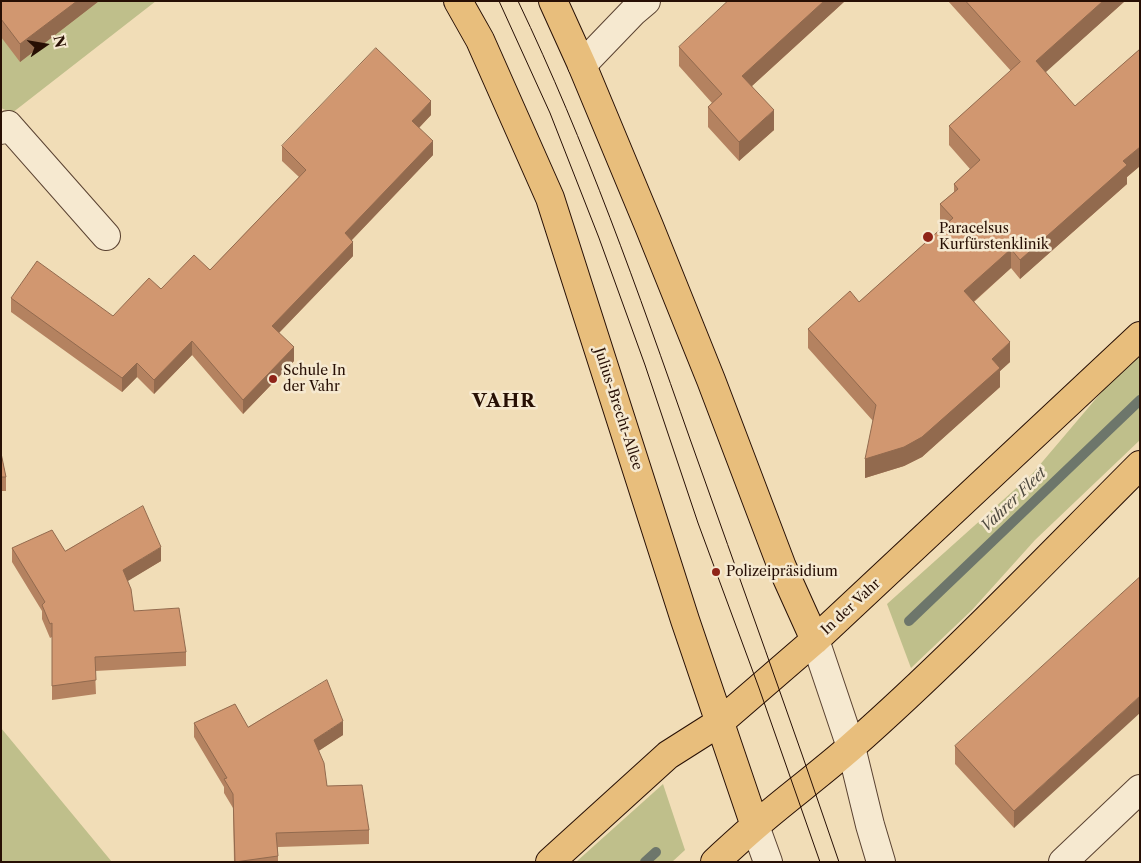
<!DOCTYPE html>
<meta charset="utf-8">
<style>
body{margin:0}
#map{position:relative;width:1141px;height:863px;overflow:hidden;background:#f1ddb7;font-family:"Libre Caslon Text",serif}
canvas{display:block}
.frame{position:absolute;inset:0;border:2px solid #270f04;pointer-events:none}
.north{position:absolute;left:20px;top:20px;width:50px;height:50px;-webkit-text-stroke:4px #f6e9d0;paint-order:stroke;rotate:77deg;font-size:14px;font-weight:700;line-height:20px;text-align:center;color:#270f04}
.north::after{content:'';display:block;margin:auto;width:18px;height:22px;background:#270f04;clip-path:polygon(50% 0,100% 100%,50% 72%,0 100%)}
</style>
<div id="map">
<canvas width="1141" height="863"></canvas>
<div class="frame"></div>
<div class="north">N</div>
</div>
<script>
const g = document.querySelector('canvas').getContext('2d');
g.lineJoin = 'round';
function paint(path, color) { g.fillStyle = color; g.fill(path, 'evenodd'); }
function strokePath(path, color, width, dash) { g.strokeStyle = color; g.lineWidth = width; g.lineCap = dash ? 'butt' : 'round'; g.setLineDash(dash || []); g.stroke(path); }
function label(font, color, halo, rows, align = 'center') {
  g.font = font + ' "Libre Caslon Text",serif'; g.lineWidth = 5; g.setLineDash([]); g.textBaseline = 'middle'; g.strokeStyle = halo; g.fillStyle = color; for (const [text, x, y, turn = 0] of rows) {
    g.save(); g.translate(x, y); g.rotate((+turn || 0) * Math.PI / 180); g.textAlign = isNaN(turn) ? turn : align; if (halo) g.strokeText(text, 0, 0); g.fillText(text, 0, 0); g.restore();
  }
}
const green = new Path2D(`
 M 1,1 L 156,1 L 12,113 L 1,108 Z
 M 1140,356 L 1140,440 L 1035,540 L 972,610 L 911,668 L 887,604 L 1032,474 L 1105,388 Z
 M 1,728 L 112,862 L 1,862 Z
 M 663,784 L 685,850 L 672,862 L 576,862 Z`);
const stream = new Path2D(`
 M 909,621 L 1140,400
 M 645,862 L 656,852`);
const minor = new Path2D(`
 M 582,65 L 633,12 L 646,1
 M 1,130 L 8,125 L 106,236
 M 815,640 L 851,747 L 870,825 L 881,862
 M 755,826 L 768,862
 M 1063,862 L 1140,789`);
const major = new Path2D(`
 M 458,1 L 480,40 L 550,198 L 685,620 L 755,826
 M 553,1 L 582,65 L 649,226 L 711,380 L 782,567 L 815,640
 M 550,862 L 668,755 L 720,722 L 815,640 L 1140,336
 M 715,862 C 728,850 741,838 755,826 C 786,799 819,775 851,747 C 952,658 1045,560 1140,465`);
const tram = new Path2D(`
 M 499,1 L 550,113 L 599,238 L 645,365 L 698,523 L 759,688 L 820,862
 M 518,1 C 586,143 638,291 690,439 C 740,580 791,720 839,862`);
const wall = new Path2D(`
 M 1,1 L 99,1 L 20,62 L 1,37 Z
 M 728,1 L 845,1 L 752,86 L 774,130 L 739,161 L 708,127 L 708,107 L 712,103 L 679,66 L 679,47 Z
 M 948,1 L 1125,1 L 1045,72 L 1075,106 L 1140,49 L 1140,166 L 1127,177 L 1127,184 L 1020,279 L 1011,268 L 974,302 L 1010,362 L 1000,371 L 1000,387 L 922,457 L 904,466 L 865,478 L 873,421 L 808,348 L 808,329 L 859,302 L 943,227 L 940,224 L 940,204 L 954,192 L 954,184 L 970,169 L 949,145 L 949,126 L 1011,71 Z
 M 431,115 L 419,128 L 433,155 L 352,240 L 353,256 L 279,333 L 294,361 L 243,414 L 192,355 L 154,394 L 137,377 L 122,392 L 11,312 L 11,298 L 113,316 L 161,289 L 210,270 L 299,177 L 282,161 L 282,146 Z
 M 1,453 L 6,477 L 6,491 L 1,491 Z
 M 12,548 L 65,551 L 161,561 L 127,581 L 134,611 L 186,652 L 186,666 L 95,671 L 96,694 L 52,700 L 52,637 L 50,638 L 42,619 L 42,611 L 12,562 Z
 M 1140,577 L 1014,828 L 955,764 L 955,746 Z
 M 194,723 L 343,735 L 318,751 L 327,786 L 369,830 L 369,844 L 278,847 L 278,862 L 234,862 L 233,808 L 224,793 L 224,787 L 194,737 Z`);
const shadedWall = new Path2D(`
 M 77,1 L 99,1 L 20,62 L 20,44 Z
 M 824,1 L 845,1 L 742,95 L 742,76 Z
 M 1103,1 L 1125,1 L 1036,81 L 1036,61 Z
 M 431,101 L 431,115 L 412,135 L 412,121 Z
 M 774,110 L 774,130 L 739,161 L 739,142 Z
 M 433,141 L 433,155 L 345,247 L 345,233 Z
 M 1140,147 L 1140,166 L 1127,177 L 1127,184 L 1020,279 L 1020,260 L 1123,161 Z
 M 353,242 L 353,256 L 272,340 L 272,326 Z
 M 1011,249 L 1011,268 L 964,310 L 964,291 Z
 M 192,341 L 192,355 L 154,394 L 154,380 Z
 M 1010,342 L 1010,362 L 1000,371 L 1000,387 L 922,457 L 904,466 L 865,478 L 865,459 L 992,359 Z
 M 294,347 L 294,361 L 243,414 L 243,400 Z
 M 137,363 L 137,377 L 122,392 L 122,378 Z
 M 161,547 L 161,561 L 123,584 L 123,570 Z
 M 1140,696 L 1140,713 L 1014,828 L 1014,811 Z
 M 343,721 L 343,735 L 314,754 L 314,740 Z`);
const building = new Path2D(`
 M 1,1 L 77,1 L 20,44 L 1,19 Z
 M 728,1 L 824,1 L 742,76 L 774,110 L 739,142 L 708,107 L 722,94 L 679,47 Z
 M 966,1 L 1103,1 L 1036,61 L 1075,106 L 1140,49 L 1140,147 L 1123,161 L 1127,165 L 1020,260 L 1011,249 L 964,291 L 1010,342 L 992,359 L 1000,368 L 922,437 L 904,447 L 865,459 L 876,405 L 808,329 L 850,291 L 859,302 L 953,218 L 940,204 L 958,189 L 954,184 L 980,160 L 949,126 L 1020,62 Z
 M 376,48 L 431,101 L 412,121 L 433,141 L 345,233 L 353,242 L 272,326 L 294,347 L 243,400 L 192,341 L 154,380 L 137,363 L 122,378 L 11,298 L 37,261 L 113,316 L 149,278 L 161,289 L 194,255 L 210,270 L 306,170 L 282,146 Z
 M 1,453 L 6,477 L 1,477 Z
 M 143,506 L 161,547 L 123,570 L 131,589 L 134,611 L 179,608 L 186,652 L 95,657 L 96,680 L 52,686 L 52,623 L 50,624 L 42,605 L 45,602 L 12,548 L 52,530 L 65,551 Z
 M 1140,577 L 1140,696 L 1014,811 L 955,746 Z
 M 327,680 L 343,721 L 314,740 L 324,763 L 327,786 L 362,785 L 369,830 L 276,833 L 278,856 L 235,862 L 233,794 L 224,779 L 227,778 L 194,723 L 235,704 L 248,727 Z`);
const markers = [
 [928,237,6,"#8f2418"],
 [273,379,5,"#8f2418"],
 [716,572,5,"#8f2418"]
];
const poiNames = [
 ["Paracelsus",939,229],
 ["Kurfürstenklinik",939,245],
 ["Schule In",283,371],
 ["der Vahr",283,387],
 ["Polizeipräsidium",726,572]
];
const streetNames = [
 ["Julius-Brecht-Allee",618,409,72],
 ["In der Vahr",851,607,-43]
];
const waterNames = [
 ["Vahrer Fleet",1014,500,-44]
];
const districtNames = [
 ["VAHR",504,402]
];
paint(green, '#bfbf8b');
strokePath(stream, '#6d766b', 10);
strokePath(minor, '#5a4231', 30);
strokePath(major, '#270f04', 30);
strokePath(minor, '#f6e9d0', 28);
strokePath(major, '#e8be7c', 28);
strokePath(tram, '#270f04', 1);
paint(wall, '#b48260');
paint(shadedWall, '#926a4e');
paint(building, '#d19770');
strokePath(building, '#926a4e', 1);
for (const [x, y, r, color] of markers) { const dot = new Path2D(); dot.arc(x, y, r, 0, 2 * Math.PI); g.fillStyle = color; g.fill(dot); strokePath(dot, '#f6e9d0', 2); }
label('14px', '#270f04', '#f6e9d0', poiNames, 'left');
label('14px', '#270f04', '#f6e9d0', streetNames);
label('italic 15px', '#504b40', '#f6e9d0', waterNames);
g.letterSpacing = '1px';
label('bold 19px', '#270f04', '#f6e9d0', districtNames);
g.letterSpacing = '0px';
</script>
